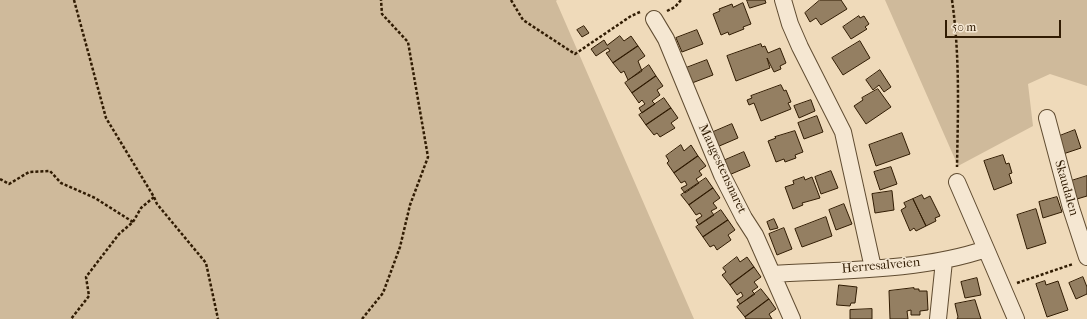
<!DOCTYPE html>
<style>
body{margin:0}
#map{position:relative;width:1087px;height:319px;overflow:hidden;background:#efdaba;font-family:"IM FELL French Canon",serif}
canvas{display:block}
.scale{position:absolute;left:945px;top:20px;width:116px;height:18px;box-sizing:border-box;border:2px solid #311c03;border-top:0;padding-left:5px;font-size:12px;line-height:14px;white-space:nowrap;color:#311c03;-webkit-text-stroke:3px #f5e7d2;paint-order:stroke}
</style>
<div id="map">
<canvas width="1087" height="319"></canvas>
<div class="scale">50 m</div>
</div>
<script>
const g = document.querySelector('canvas').getContext('2d');
g.lineJoin = 'round';
function paint(path, color) { g.fillStyle = color; g.fill(path, 'evenodd'); }
function strokePath(path, color, width, dash) { g.strokeStyle = color; g.lineWidth = width; g.lineCap = dash ? 'butt' : 'round'; g.setLineDash(dash || []); g.stroke(path); }
function label(font, color, halo, rows, align = 'center') {
  g.font = font + ' "IM FELL French Canon",serif'; g.lineWidth = 3; g.setLineDash([]); g.textBaseline = 'middle'; g.strokeStyle = halo; g.fillStyle = color; for (const [text, x, y, turn = 0] of rows) {
    g.save(); g.translate(x, y); g.rotate((+turn || 0) * Math.PI / 180); g.textAlign = isNaN(turn) ? turn : align; if (halo) g.strokeText(text, 0, 0); g.fillText(text, 0, 0); g.restore();
  }
}
const green = new Path2D(`
 M 0,0 L 557,0 L 556,1 L 694,319 L 0,319 Z
 M 885,0 L 1087,0 L 1087,86 L 1050,74 L 1028,84 L 1033,126 L 958,166 Z`);
const building = new Path2D(`
 M 747,0 L 765,0 L 766,3 L 750,8 Z
 M 820,0 L 841,0 L 847,9 L 821,25 L 816,18 L 810,22 L 805,13 Z
 M 743,3 L 751,24 L 743,27 L 744,29 L 729,35 L 728,32 L 721,35 L 713,14 L 720,11 L 719,9 L 732,4 L 733,7 Z
 M 859,16 L 860,18 L 864,16 L 869,24 L 865,27 L 867,29 L 851,39 L 843,27 Z
 M 584,26 L 589,33 L 582,37 L 577,30 Z
 M 697,30 L 703,44 L 682,52 L 676,38 Z
 M 620,36 L 624,41 L 631,36 L 638,46 L 613,63 L 606,53 L 610,51 L 608,48 L 596,56 L 591,49 L 604,40 L 607,45 Z
 M 860,41 L 870,58 L 843,75 L 832,58 Z
 M 761,44 L 762,47 L 765,46 L 768,53 L 780,48 L 786,63 L 780,66 L 781,69 L 774,72 L 767,58 L 770,68 L 736,81 L 727,56 Z
 M 638,46 L 645,56 L 638,61 L 642,71 L 628,80 L 624,71 L 621,73 L 613,63 Z
 M 707,60 L 713,75 L 692,83 L 686,68 Z
 M 649,65 L 656,76 L 632,93 L 625,83 Z
 M 880,70 L 891,87 L 884,92 L 879,85 L 873,90 L 866,80 Z
 M 656,76 L 663,86 L 657,90 L 660,95 L 652,101 L 655,104 L 642,113 L 639,108 L 645,104 L 642,100 L 639,103 L 632,93 Z
 M 781,85 L 784,91 L 786,90 L 791,102 L 788,103 L 791,109 L 761,121 L 754,103 L 749,105 L 747,100 L 752,98 L 751,96 Z
 M 878,89 L 891,107 L 866,124 L 854,106 L 863,100 L 862,98 Z
 M 664,98 L 671,108 L 646,125 L 639,115 Z
 M 811,100 L 815,111 L 799,118 L 794,106 Z
 M 671,108 L 678,118 L 671,123 L 675,128 L 660,137 L 657,133 L 654,135 L 646,125 Z
 M 817,116 L 823,132 L 804,139 L 798,123 Z
 M 732,124 L 738,138 L 717,147 L 711,133 Z
 M 1075,130 L 1081,148 L 1063,154 L 1057,137 Z
 M 795,131 L 803,152 L 795,155 L 796,158 L 785,162 L 784,159 L 776,162 L 768,141 L 776,138 L 775,137 Z
 M 902,133 L 910,154 L 876,166 L 869,145 Z
 M 681,145 L 684,151 L 691,145 L 698,156 L 674,173 L 667,163 L 669,161 L 666,156 Z
 M 744,152 L 750,166 L 729,175 L 723,161 Z
 M 1003,155 L 1006,164 L 1009,163 L 1012,173 L 1009,174 L 1012,183 L 994,190 L 984,161 Z
 M 698,156 L 706,166 L 699,171 L 702,175 L 696,179 L 699,183 L 685,193 L 681,188 L 687,185 L 685,181 L 681,183 L 674,173 Z
 M 891,167 L 897,184 L 880,190 L 874,172 Z
 M 831,171 L 838,188 L 821,194 L 815,177 Z
 M 1087,176 L 1087,196 L 1077,199 L 1071,181 Z
 M 804,177 L 805,180 L 812,177 L 820,198 L 802,203 L 803,205 L 793,209 L 785,187 L 794,184 L 793,181 Z
 M 706,178 L 713,188 L 689,205 L 681,195 Z
 M 713,188 L 720,198 L 713,203 L 717,208 L 711,211 L 714,215 L 699,225 L 696,220 L 702,216 L 700,213 L 696,215 L 689,205 Z
 M 892,191 L 894,210 L 875,213 L 872,194 Z
 M 922,195 L 924,199 L 930,196 L 940,216 L 935,218 L 936,221 L 926,226 L 913,199 Z
 M 1057,197 L 1062,212 L 1043,218 L 1039,202 Z
 M 913,199 L 926,226 L 916,231 L 914,228 L 910,231 L 901,210 L 906,207 L 904,203 Z
 M 844,204 L 852,224 L 836,230 L 829,210 Z
 M 1036,209 L 1046,243 L 1027,249 L 1017,215 Z
 M 721,210 L 728,220 L 703,237 L 696,227 Z
 M 826,217 L 832,236 L 802,247 L 795,229 Z
 M 774,219 L 778,228 L 770,230 L 767,222 Z
 M 728,220 L 735,230 L 728,235 L 731,240 L 717,250 L 714,245 L 710,247 L 703,237 Z
 M 784,228 L 792,249 L 777,255 L 769,234 Z
 M 737,257 L 740,262 L 747,257 L 754,267 L 730,285 L 722,275 L 726,272 L 723,268 Z
 M 754,267 L 761,277 L 754,282 L 758,287 L 752,291 L 755,294 L 740,304 L 737,300 L 743,296 L 741,292 L 737,295 L 730,285 Z
 M 1083,277 L 1087,287 L 1087,294 L 1076,299 L 1069,283 Z
 M 977,278 L 981,295 L 965,298 L 961,282 Z
 M 1045,281 L 1046,285 L 1058,281 L 1068,310 L 1047,317 L 1036,284 Z
 M 839,285 L 857,287 L 855,303 L 851,303 L 850,306 L 837,305 Z
 M 914,288 L 914,289 L 919,289 L 919,291 L 927,291 L 928,310 L 920,311 L 920,315 L 911,315 L 911,310 L 907,311 L 908,319 L 890,319 L 889,291 Z
 M 761,289 L 769,299 L 745,317 L 737,307 Z
 M 769,299 L 776,309 L 769,314 L 772,319 L 746,319 L 745,317 Z
 M 975,300 L 981,319 L 957,319 L 958,317 L 955,304 Z
 M 872,309 L 872,319 L 850,319 L 850,310 Z`);
const path = new Path2D(`
 M 74,0 L 106,118 L 154,197 L 157,204 L 206,263 L 218,319
 M 511,0 L 523,20 L 575,54 L 631,16 L 640,12
 M 952,0 C 960,56 958,111 957,167
 M 667,11 L 675,7 L 681,0
 M 0,179 L 9,184 L 29,172 L 50,171 L 61,183 L 95,198 L 133,222 L 119,234 L 86,277 L 89,296 L 71,319
 M 133,222 L 141,208 L 154,197
 M 1017,283 L 1073,264
 M 362,319 L 383,293 L 400,247 L 410,205 L 428,157 L 408,42 L 382,14 L 381,0`);
const minor = new Path2D(`
 M 783,0 L 790,24 L 800,47 L 843,132 L 873,268
 M 654,19 L 666,39 L 722,175 L 744,218 L 755,235 L 792,319
 M 1047,118 L 1071,208 L 1087,257
 M 957,182 L 986,249
 M 773,274 C 841,270 922,271 986,249 L 1016,319
 M 938,319 L 944,261`);
const streetNames = [
 ["Maugestensnaret",722,169,65],
 ["Skaudalen",1066,188,74],
 ["Herresalveien",881,266,-5]
];
paint(green, '#cfba9b');
paint(building, '#947f62');
strokePath(building, '#311c03', 1);
strokePath(minor, '#604c31', 18);
strokePath(path, '#311c03', 2.5, [3, 2]);
strokePath(minor, '#f5e7d2', 16);
label('13px', '#311c03', '#f5e7d2', streetNames);
</script>
